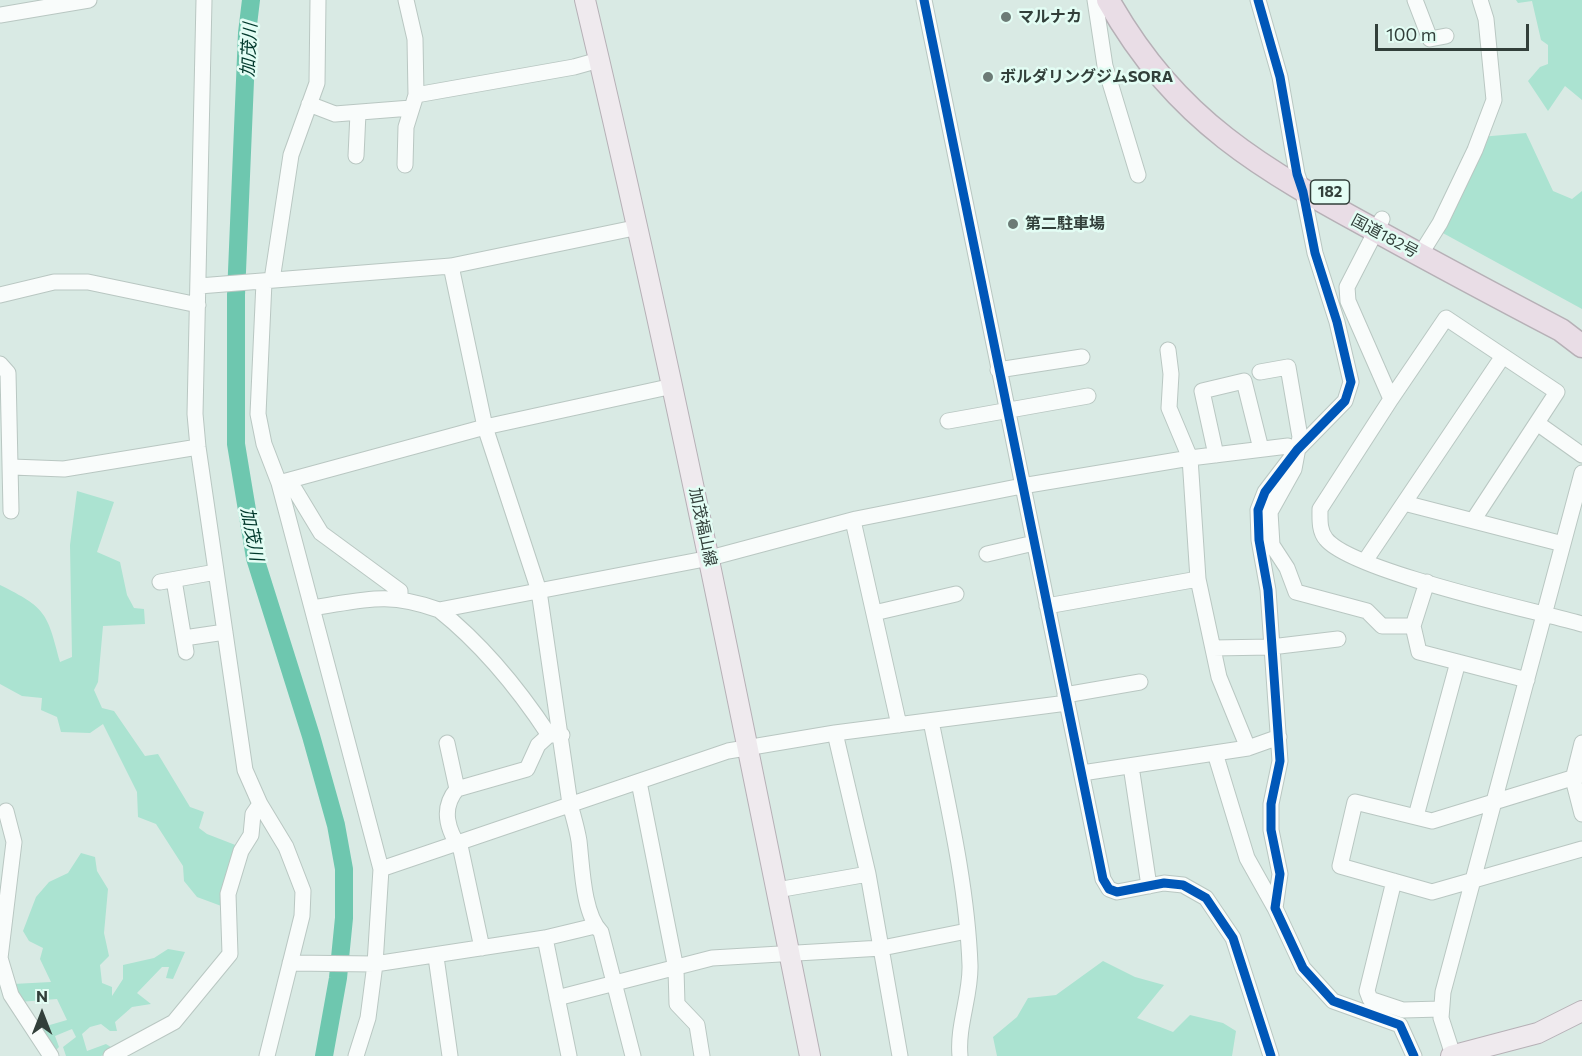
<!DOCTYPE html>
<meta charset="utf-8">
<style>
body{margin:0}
#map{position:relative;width:1582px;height:1056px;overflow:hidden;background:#d9eae4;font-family:Commissioner,sans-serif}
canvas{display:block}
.north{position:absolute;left:12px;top:984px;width:60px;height:60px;-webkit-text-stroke:4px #e3fdf4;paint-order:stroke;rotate:0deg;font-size:16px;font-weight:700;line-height:24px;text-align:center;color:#323f3a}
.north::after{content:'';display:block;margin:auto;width:21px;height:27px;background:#323f3a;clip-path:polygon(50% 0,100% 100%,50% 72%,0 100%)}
.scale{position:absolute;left:1375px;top:24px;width:154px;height:27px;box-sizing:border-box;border:3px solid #323f3a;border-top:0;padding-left:8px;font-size:18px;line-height:21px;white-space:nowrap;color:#323f3a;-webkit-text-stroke:4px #e3fdf4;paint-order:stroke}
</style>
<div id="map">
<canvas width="1582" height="1056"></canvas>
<div class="north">N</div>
<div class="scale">100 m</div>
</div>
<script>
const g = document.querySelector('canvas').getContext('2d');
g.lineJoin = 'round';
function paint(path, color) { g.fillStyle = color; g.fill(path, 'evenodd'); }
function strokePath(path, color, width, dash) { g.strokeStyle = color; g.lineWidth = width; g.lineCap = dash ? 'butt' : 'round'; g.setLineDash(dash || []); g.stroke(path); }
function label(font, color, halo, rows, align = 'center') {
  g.font = font + ' Commissioner,"Noto Sans JP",sans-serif'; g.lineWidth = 5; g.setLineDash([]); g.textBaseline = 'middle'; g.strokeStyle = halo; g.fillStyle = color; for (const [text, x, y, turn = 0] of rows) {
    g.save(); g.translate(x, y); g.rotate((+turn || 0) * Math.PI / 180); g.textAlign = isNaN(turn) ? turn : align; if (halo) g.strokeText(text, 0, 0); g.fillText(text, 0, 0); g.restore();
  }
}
const green = new Path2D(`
 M 1516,0 L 1582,0 L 1582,100 L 1565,86 L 1548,111 L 1528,81 L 1540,67 L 1548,64 L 1548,45 L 1541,40 L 1532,1 L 1518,3 Z
 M 1526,133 L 1553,191 L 1572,199 L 1582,191 L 1582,309 L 1441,232 L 1480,137 Z
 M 77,491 L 114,502 L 97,552 L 120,562 L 127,595 L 134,608 L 144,609 L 145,624 L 103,626 L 98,682 L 94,690 L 102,708 L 114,711 L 145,756 L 158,754 L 190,807 L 204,812 L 199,828 L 207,834 L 238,846 L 224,907 L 197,897 L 184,881 L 183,866 L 156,824 L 138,817 L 137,792 L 103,724 L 90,733 L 61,732 L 57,717 L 41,710 L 42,698 L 22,696 L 0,684 L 0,585 C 46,608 47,612 60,662 L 72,657 L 70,545 Z
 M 81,853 L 95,857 L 97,871 L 108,889 L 104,933 L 109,956 L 100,965 L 102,983 L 112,987 L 112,996 L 123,979 L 123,965 L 154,958 L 168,949 L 185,952 L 173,979 L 166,978 L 169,967 L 162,967 L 137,993 L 151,1004 L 132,1007 L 115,1022 L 117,1031 L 110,1031 L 101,1024 L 90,1027 L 82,1034 L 87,1051 L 106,1044 L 114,1049 L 101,1056 L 66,1056 L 63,1047 L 76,1037 L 72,1029 L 55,1036 L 59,1047 L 56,1050 L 36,1029 L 67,1020 L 57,999 L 19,1002 L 13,984 L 51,982 L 40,959 L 43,948 L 29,941 L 23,931 L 36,897 L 49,882 L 68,873 Z
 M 1103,961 L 1135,977 L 1164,985 L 1137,1018 L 1173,1032 L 1190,1015 L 1223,1023 L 1236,1031 L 1232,1056 L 997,1056 L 993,1037 L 1017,1017 L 1028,998 L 1056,995 Z`);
const river = new Path2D(`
 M 251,0 L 247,33 L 236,295 L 236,444 L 255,558 L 311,736 L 336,825 L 344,869 L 344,918 L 338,978 L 324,1056`);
const minor = new Path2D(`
 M 204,0 L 195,414 L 198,447 L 245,770 L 260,804 L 286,847 L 303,891 L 302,916 L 267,1056
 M 924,0 L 1103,879 L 1109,889 L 1117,892 L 1164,883 L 1183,885 L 1206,898 L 1233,938 L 1271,1056
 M 1095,0 L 1105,66 L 1138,175
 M 1258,0 L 1280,77 L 1297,174 L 1303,192 L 1315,253 L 1337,322 L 1351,382 L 1345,401 L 1297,450 L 1265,492 L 1258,510 L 1259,540 L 1268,590 L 1280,761 L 1271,804 L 1271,830 L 1280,874 L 1275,908 L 1303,968 L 1333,1001 L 1400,1025 L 1414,1056
 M 1415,0 L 1430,39 L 1446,36
 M 0,15 L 89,0
 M 416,95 L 574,67 L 599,60
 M 309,104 L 335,114 L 411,108
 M 356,156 L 358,113
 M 405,165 L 406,127 L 416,95 L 415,39 L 406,0
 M 1382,219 L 1347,287 L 1348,301 L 1391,399 L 1320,509 C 1320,519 1319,531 1326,539 C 1351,571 1536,611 1582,624
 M 1420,255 L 1440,223 L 1475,150 L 1494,100 L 1486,19 L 1480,0
 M 451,266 L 485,427 L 539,591 L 570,804 C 573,816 577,828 579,841 C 582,866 583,914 601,932 L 633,1056
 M 272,280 L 291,155 L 317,83 L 318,0
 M 264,282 L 258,414 L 264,444 L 279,483 L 381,869 L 375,964 L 368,1018 L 356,1056
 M 199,286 L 451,266 L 639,227
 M 0,295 L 54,282 L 88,282 L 198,305
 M 1168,350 L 1171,374 L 1169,408 L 1190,458 L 1198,579 L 1219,677 L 1248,748
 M 0,364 L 8,373 L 11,511
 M 998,370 L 1082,357
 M 1260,372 L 1288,367 L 1300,437 L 1294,469 L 1270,512 L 1272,545 L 1287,568 L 1296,592 L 1367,611 L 1382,626 L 1413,626
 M 1391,399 L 1446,318 L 1557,392 L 1474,519
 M 948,421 L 1088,396
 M 1537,423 L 1582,455
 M 1216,455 L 1202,391 L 1244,381 L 1261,449
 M 12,467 L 64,469 L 198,447
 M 279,483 L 485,427 L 673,386
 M 279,483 L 295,490 L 321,533 L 400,591 L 400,598
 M 1404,503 L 1563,544
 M 856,519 L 854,525 L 899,725
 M 987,554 L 1034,543
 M 1365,561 L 1503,356
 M 174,580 L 186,652
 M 160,582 L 216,572
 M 1427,582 L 1413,626 L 1419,652 L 1527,680
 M 1047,606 L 1198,579
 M 312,608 C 365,600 387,591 439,610 L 710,558 L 856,519 L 1022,486 L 1190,458 L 1288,446 L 1297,450
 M 439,610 C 483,645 518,688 549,735 L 562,735
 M 874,613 L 956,594
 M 184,638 L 225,632
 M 1213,648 L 1271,647 L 1338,639
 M 1065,695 L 1140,682
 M 931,721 C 947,801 967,884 970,965 C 971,995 957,1026 960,1056
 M 835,733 L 868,874 L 900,1056
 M 447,743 L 457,789 C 440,809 448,831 461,850 L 482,948
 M 1582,743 L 1573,779 L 1582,814
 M 1215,753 L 1247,858 L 1275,908
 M 1131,766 L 1149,886
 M 1082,773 L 1248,748 L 1279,737
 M 1582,775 L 1432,821 L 1355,802 L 1340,866 L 1432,892 L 1582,849
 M 639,782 L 676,969 L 677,1004 L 697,1025 L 702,1056
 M 457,789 L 527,769 L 538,745 L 549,735
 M 6,811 L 14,842 L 0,958 L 11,995 L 51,1056
 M 1416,816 L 1458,662
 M 381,869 L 728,751 L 835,733 L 1067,703
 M 1394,881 L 1367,991 L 1370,999 L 1403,1010 L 1441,1009
 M 777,890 L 868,874
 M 545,938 L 569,1056
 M 436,957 L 450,1056
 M 290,963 L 375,964 L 545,938 L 595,926
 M 557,998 L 712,958 L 882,948 L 967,931
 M 1453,1055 L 1441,1018 L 1443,992 L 1582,473
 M 111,1056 L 174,1022 L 230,954 L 228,894 L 241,851 L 251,835 L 253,814 L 260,804`);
const major = new Path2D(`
 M 585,0 C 668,350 739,703 810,1056
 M 1451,1056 L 1538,1033 L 1582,1011`);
const highway = new Path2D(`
 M 1108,0 C 1177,122 1262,169 1380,233 C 1440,266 1500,298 1561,330 L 1582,346`);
const cycleway = new Path2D(`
 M 924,0 L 1103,879 L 1109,889 L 1117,892 L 1164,883 L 1183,885 L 1206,898 L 1233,938 L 1271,1056
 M 1258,0 L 1280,77 L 1297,174 L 1303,192 L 1315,253 L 1337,322 L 1351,382 L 1345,401 L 1297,450 L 1265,492 L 1258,510 L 1259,540 L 1268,590 L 1280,761 L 1271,804 L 1271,830 L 1280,874 L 1275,908 L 1303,968 L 1333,1001 L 1400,1025 L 1414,1056`);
const markers = [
 [1006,17,6,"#6c7b76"],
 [988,77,6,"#6c7b76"],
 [1013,224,6,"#6c7b76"]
];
const shields = [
 [1330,192,39]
];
const shieldNames = [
 ["182",1330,192]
];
const poiNames = [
 ["マルナカ",1018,17],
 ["ボルダリングジムSORA",1000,77],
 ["第二駐車場",1025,224]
];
const streetNames = [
 ["国道182号",1385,236,28],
 ["加茂福山線",703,527,78]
];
const waterNames = [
 ["加茂川",249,50,-87],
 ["加茂川",252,534,79]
];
paint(green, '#abe3d1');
strokePath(river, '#6ec7af', 18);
strokePath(minor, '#b9c7c2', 17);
strokePath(major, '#b6b0b6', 22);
strokePath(highway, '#b6b0b6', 25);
strokePath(minor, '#f9fcfb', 15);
strokePath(major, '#efeaee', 20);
strokePath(highway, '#e9dde6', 22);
strokePath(cycleway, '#0057b8', 9);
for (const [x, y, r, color] of markers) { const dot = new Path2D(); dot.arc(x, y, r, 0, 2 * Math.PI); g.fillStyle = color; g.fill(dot); strokePath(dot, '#e3fdf4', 2); }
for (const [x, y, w] of shields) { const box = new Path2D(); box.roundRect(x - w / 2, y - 12, w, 24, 4.5); g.fillStyle = '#e3fdf4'; g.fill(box); strokePath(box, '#323f3a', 1.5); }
label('bold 15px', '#323f3a', null, shieldNames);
label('bold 16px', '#323f3a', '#e3fdf4', poiNames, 'left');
label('16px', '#323f3a', '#e3fdf4', streetNames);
label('italic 18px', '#00382b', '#e3fdf4', waterNames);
</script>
